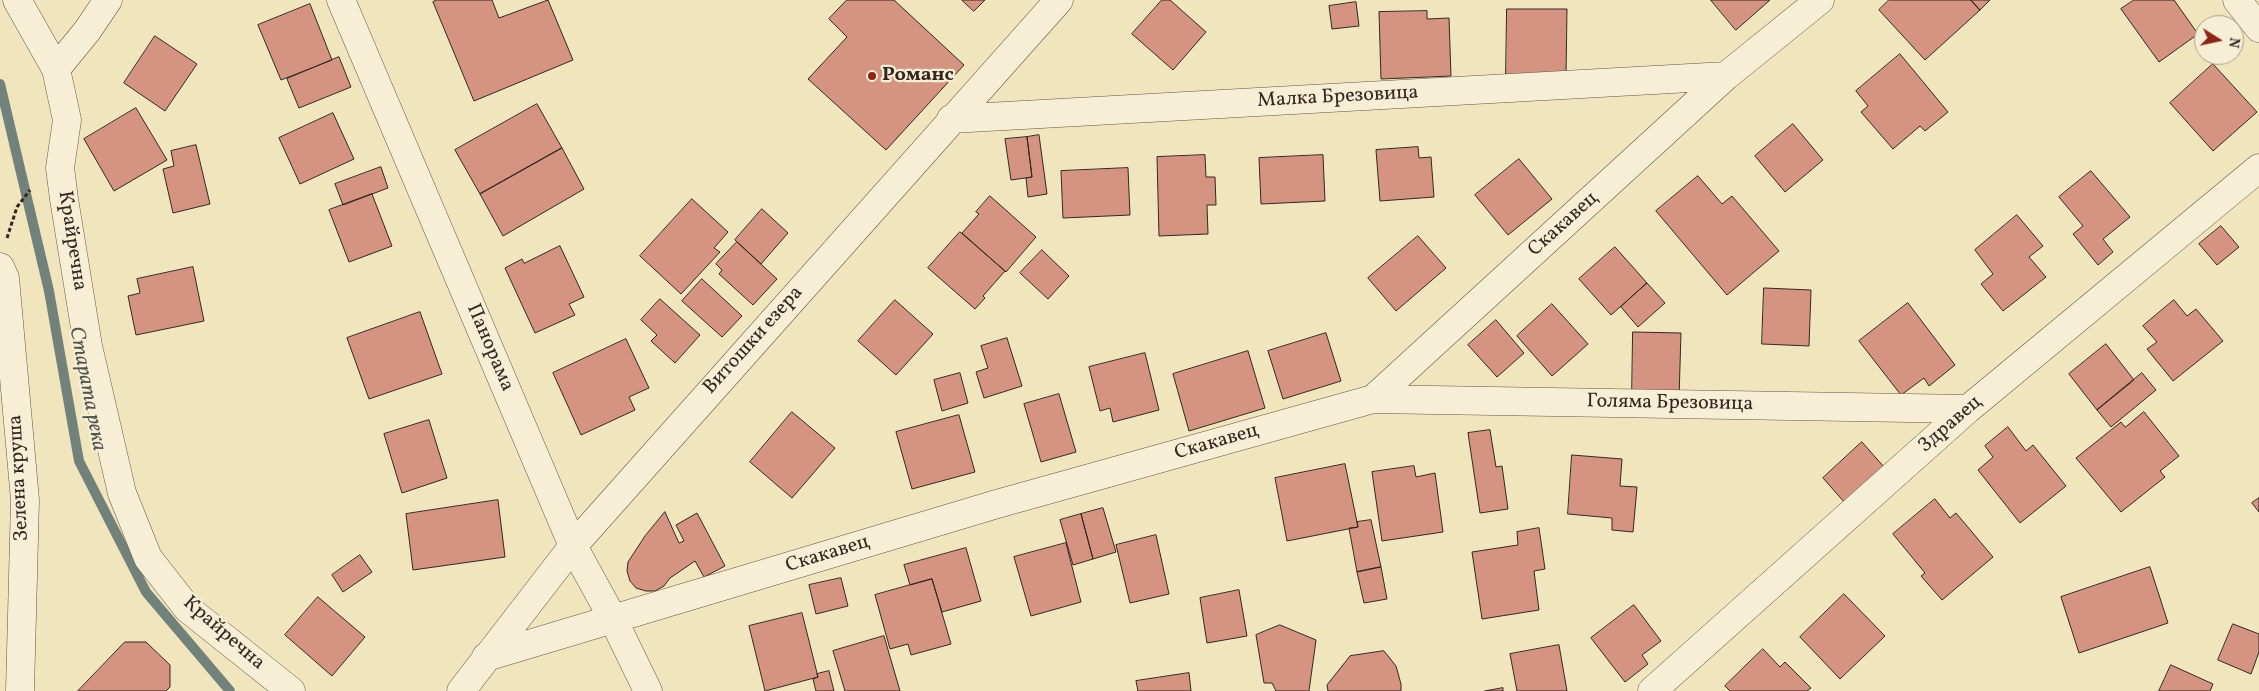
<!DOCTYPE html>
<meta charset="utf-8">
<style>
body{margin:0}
#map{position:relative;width:2259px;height:691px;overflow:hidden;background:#f1e5be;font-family:Vollkorn,serif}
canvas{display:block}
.north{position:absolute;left:2194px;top:15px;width:50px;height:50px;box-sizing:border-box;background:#f6eed5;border:1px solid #a89e8d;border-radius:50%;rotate:100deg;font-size:14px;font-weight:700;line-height:20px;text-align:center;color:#342722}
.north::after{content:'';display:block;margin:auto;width:18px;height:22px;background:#8f2418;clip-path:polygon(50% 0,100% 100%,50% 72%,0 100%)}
</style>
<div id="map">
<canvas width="2259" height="691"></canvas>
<div class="north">N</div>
</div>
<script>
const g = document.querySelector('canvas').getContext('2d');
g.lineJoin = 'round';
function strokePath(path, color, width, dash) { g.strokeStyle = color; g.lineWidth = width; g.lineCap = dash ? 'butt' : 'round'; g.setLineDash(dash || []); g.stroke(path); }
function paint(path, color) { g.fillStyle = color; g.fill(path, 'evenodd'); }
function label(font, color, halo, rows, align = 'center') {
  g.font = font + ' Vollkorn,serif'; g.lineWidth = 4.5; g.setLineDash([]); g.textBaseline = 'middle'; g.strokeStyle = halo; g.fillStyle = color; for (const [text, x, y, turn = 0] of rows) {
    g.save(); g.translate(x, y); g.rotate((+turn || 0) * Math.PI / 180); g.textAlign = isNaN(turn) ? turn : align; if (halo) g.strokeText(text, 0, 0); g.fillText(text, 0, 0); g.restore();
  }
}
const stream = new Path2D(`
 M 0,84 L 49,291 L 79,461 L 146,592 L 230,691`);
const building = new Path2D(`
 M 437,0 L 492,0 L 499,18 L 548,0 L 573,60 L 474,101 L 433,2 Z
 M 847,0 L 894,0 L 964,65 L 886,150 L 808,79 L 847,37 L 829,19 Z
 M 962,0 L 985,0 L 974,11 Z
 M 1162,0 L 1170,0 L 1206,32 L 1173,70 L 1132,34 Z
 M 1711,0 L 1770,0 L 1736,30 Z
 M 1889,0 L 1971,0 L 1980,10 L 1925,60 L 1879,10 Z
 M 1971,0 L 1990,0 L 1980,10 Z
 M 2134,0 L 2174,0 L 2198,34 L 2159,62 L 2121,9 Z
 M 1356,2 L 1359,26 L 1332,29 L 1329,6 Z
 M 310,4 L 332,60 L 281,80 L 258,25 Z
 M 1507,9 L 1567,9 L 1566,76 L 1506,75 Z
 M 1427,11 L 1427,19 L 1449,18 L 1451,76 L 1381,79 L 1379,12 Z
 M 155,36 L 197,64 L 165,111 L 124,83 Z
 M 1900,54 L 1948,112 L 1925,131 L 1920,126 L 1893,149 L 1861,112 L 1868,106 L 1856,91 Z
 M 339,57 L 351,87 L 299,108 L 287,79 Z
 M 2213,64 L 2257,112 L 2213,151 L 2170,103 Z
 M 537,104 L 562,148 L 480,194 L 455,150 Z
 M 136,108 L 167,160 L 114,191 L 84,139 Z
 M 333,113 L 354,159 L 300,184 L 279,138 Z
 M 1793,124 L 1823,160 L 1785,192 L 1755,156 Z
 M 1039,135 L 1047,194 L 1028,197 L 1026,178 L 1032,177 L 1027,137 Z
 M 1027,137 L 1032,177 L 1011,180 L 1005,139 Z
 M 196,145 L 210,204 L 173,213 L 163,169 L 174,166 L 171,151 Z
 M 1418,147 L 1419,158 L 1431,157 L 1434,197 L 1380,201 L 1376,150 Z
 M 562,148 L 584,189 L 503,236 L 480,194 Z
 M 1205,155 L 1206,177 L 1215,177 L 1216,205 L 1207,205 L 1208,234 L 1159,236 L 1157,157 Z
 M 1323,155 L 1325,201 L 1261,204 L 1259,158 Z
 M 1519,159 L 1552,199 L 1508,235 L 1475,195 Z
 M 381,167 L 388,188 L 343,205 L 335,184 Z
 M 1128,168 L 1130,215 L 1063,218 L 1061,171 Z
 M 2091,171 L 2130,217 L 2103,239 L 2113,252 L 2098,265 L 2073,234 L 2083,226 L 2059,197 Z
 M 1698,176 L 1722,204 L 1732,196 L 1779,251 L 1727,295 L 1656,211 Z
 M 372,194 L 392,246 L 349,262 L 329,210 Z
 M 990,196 L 1036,237 L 1006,272 L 962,233 L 979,214 L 976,212 Z
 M 692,199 L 728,232 L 714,248 L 720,252 L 681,294 L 640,256 Z
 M 762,209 L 788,233 L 761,264 L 735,240 Z
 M 2017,215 L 2043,246 L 2029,257 L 2046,277 L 2003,311 L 1981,284 L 1993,274 L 1975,250 Z
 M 2221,226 L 2239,247 L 2217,265 L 2199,244 Z
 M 960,232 L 1005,271 L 983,296 L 985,298 L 975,309 L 928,268 Z
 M 1418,236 L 1446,268 L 1396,311 L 1368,278 Z
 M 737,242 L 777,279 L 753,305 L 719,274 L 722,270 L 716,264 Z
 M 560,246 L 584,297 L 569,304 L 575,315 L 535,333 L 505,268 L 522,259 L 524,263 Z
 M 1615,247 L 1647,283 L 1611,315 L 1579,279 Z
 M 1042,250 L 1069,276 L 1048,299 L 1020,273 Z
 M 193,267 L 204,321 L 136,335 L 128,296 L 140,293 L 137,279 Z
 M 702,279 L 742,316 L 722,337 L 682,301 Z
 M 1647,283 L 1665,303 L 1638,327 L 1621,307 Z
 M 1764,288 L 1811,290 L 1809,346 L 1762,344 Z
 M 660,299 L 700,335 L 675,363 L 651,341 L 657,335 L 641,320 Z
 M 895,300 L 933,334 L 896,375 L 858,341 Z
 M 2174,300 L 2187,316 L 2196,309 L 2223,341 L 2173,381 L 2147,349 L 2157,342 L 2143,326 Z
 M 1908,303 L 1955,365 L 1929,386 L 1924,378 L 1901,395 L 1859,341 Z
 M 1552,304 L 1588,344 L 1552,376 L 1517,336 Z
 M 420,312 L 442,374 L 369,399 L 347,338 Z
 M 1496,320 L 1524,353 L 1497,377 L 1468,345 Z
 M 1633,332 L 1681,333 L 1679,398 L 1632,397 Z
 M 1326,333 L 1341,381 L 1283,399 L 1268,351 Z
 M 1007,338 L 1022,386 L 984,398 L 976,372 L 988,368 L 981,346 Z
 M 626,339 L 649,388 L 629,397 L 635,410 L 581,435 L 553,373 Z
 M 2106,344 L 2134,380 L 2097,410 L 2069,374 Z
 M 1248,351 L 1265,408 L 1189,431 L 1173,374 Z
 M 1145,353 L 1159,410 L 1113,422 L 1110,408 L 1100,411 L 1089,367 Z
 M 960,373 L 968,403 L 942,411 L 934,380 Z
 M 2142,373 L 2156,390 L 2111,427 L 2097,410 Z
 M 1059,394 L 1076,452 L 1041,462 L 1024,404 Z
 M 792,412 L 835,448 L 792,498 L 750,462 Z
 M 2144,412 L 2179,456 L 2160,471 L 2165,477 L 2121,512 L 2076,458 L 2121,422 L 2125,427 Z
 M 959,415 L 975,472 L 912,489 L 896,432 Z
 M 429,420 L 447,478 L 402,493 L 384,434 Z
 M 2008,427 L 2026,451 L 2033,445 L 2066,486 L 2020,523 L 1978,470 L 1993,457 L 1985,446 Z
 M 1490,430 L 1496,467 L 1502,466 L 1508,509 L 1480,513 L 1468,433 Z
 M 1862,442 L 1884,467 L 1845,503 L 1823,478 Z
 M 1572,455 L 1622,459 L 1620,486 L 1637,487 L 1633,532 L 1612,530 L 1612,518 L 1568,514 Z
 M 1345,464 L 1358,527 L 1287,541 L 1275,478 Z
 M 1414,466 L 1416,477 L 1435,473 L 1443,532 L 1382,541 L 1372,472 Z
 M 2259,498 L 2259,512 L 2252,503 Z
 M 1935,499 L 1950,518 L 1956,513 L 1993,557 L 1942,600 L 1921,576 L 1925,573 L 1893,534 Z
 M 498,500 L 505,557 L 413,570 L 406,514 Z
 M 1103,508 L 1116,552 L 1093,559 L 1081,514 Z
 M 665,512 L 679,543 L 684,541 L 676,525 L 697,513 L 725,566 L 704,577 L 695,561 L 670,578 L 664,586 L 655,591 L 646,591 L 636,588 L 630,581 L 627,571 L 628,562 L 645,536 Z
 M 1081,514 L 1093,559 L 1073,565 L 1060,520 Z
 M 1371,520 L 1381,567 L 1357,572 L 1349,528 L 1358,527 L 1357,522 Z
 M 1539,528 L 1545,569 L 1534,571 L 1539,610 L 1482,619 L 1472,552 L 1518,545 L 1517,532 Z
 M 1156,535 L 1169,594 L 1130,603 L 1116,545 Z
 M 1066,543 L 1081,602 L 1031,616 L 1014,557 Z
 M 966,548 L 981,601 L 942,612 L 932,579 L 910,585 L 904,565 Z
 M 360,555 L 372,572 L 343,592 L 332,575 Z
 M 1381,567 L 1387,599 L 1364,603 L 1357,572 Z
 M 2150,567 L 2168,623 L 2079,653 L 2061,597 Z
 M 841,578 L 848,606 L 816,614 L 809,585 Z
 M 932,579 L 951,644 L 911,655 L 908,644 L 890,649 L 875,595 Z
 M 1239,590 L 1247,636 L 1207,643 L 1200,598 Z
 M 1844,594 L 1885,636 L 1840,679 L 1800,637 Z
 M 318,597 L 365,637 L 332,676 L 285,635 Z
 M 1634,605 L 1661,641 L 1642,655 L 1648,664 L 1625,682 L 1591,638 Z
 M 802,613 L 818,677 L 765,691 L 749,626 Z
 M 2233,624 L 2259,634 L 2259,652 L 2251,674 L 2218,660 Z
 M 1280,625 L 1316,640 L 1309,691 L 1276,691 L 1272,683 L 1264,683 L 1256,635 Z
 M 884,636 L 900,691 L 845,691 L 833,651 Z
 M 125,642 L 146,642 L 170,665 L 170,687 L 166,691 L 78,691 Z
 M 1559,645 L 1567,691 L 1517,691 L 1510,654 Z
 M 1763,649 L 1780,667 L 1785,662 L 1811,688 L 1807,691 L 1730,691 L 1725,686 Z
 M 1384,651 L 1396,666 L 1401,684 L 1401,691 L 1328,691 L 1327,685 L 1350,656 Z
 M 2171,665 L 2213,684 L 2210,691 L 2159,691 Z
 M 829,671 L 834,691 L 816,691 L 813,679 L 818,677 L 817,674 Z
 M 1189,673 L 1191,691 L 1138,691 L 1136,681 Z
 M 1503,688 L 1503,691 L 1485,691 Z`);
const path = new Path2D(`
 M 7,238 L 17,207 L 30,190`);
const minor = new Path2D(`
 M 17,0 L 56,69 L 67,120 L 60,168 L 64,199 L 88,346 L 122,493 L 148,558 L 188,609 L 291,691
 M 341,0 L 573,546 L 613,619 L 648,691
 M 2237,0 L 2259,28
 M 56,69 L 87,31 L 108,0
 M 951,119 L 1726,76
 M 0,267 L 5,278 L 25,500 L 20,691
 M 1373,399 L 1968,409
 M 486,657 L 997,504 L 1373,399 L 1726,76 L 1820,0
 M 461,691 L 573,546 L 1059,0
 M 1652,691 L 1968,409 L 2259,168`);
const markers = [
 [872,76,5,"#8f2418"]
];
const poiNames = [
 ["Романс",882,76]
];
const streetNames = [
 ["Малка Брезовица",1338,98,-3],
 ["Скакавец",1564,225,-42],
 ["Крайречна",71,241,81],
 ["Витошки езера",754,341,-48],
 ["Панорама",489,348,67],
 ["Голяма Брезовица",1670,404,1],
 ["Здравец",1951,425,-41],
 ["Скакавец",1217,443,-16],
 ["Зелена круша",20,478,-93],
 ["Скакавец",828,555,-17],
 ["Крайречна",223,634,41]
];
const waterNames = [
 ["Старата река",86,389,79]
];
strokePath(stream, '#72827b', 10);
paint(building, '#d49481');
strokePath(building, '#342722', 1);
strokePath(minor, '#635649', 29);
strokePath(path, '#342722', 3, [4, 2.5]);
strokePath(minor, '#f6eed5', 28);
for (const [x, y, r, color] of markers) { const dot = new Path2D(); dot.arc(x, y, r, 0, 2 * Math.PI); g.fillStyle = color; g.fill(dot); strokePath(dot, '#f6eed5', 2); }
label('bold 20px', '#342722', '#f6eed5', poiNames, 'left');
label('20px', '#342722', '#f6eed5', streetNames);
label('italic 21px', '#53544e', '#f6eed5', waterNames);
</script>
